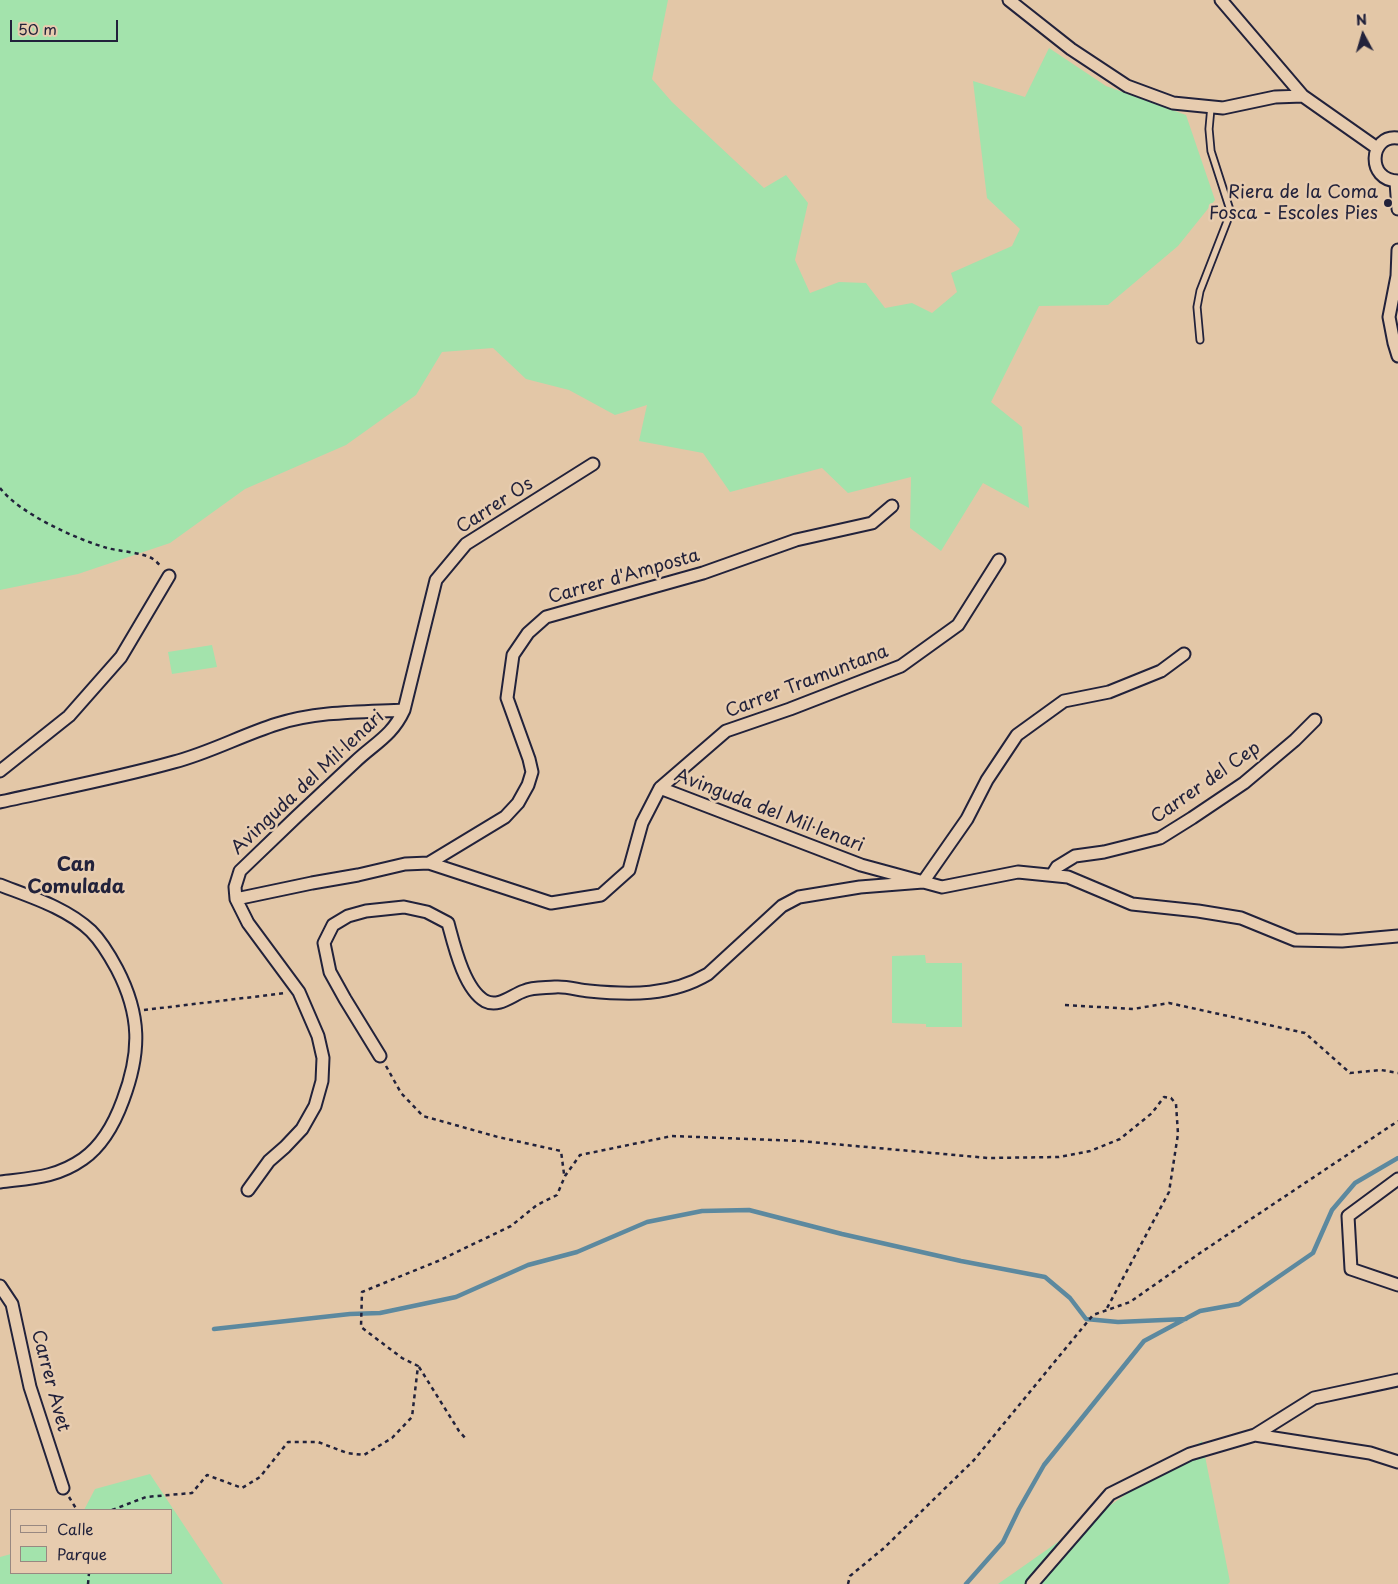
<!DOCTYPE html>
<meta charset="utf-8">
<style>
body{margin:0}
#map{position:relative;width:1398px;height:1584px;overflow:hidden;background:#e3c7a7;font-family:"Playpen Sans",sans-serif}
canvas{display:block}
.legend{position:absolute;left:10px;top:1509px;width:162px;height:65px;box-sizing:border-box;background:#e7ccaf;border:1px solid #988881;margin:0;padding:6px 9px;list-style:none;font-size:15px;color:#22223b}
.legend li{display:flex;align-items:center;gap:10px;height:25px}
.legend b{width:25px;border:1px solid #988881}
.north{position:absolute;left:1338px;top:10px;width:50px;height:50px;-webkit-text-stroke:4px #e7ccaf;paint-order:stroke;rotate:354deg;font-size:14px;font-weight:700;line-height:20px;text-align:center;color:#22223b}
.north::after{content:'';display:block;margin:auto;width:18px;height:22px;background:#22223b;clip-path:polygon(50% 0,100% 100%,50% 72%,0 100%)}
.scale{position:absolute;left:10px;top:20px;width:108px;height:22px;box-sizing:border-box;border:2px solid #22223b;border-top:0;padding-left:6px;font-size:15px;line-height:18px;white-space:nowrap;color:#22223b;-webkit-text-stroke:4px #e7ccaf;paint-order:stroke}
</style>
<div id="map">
<canvas width="1398" height="1584"></canvas>
<ul class="legend">
<li><b style="height:6px;background:#e7ccaf"></b>Calle</li>
<li><b style="height:14px;background:#a3e3ac"></b>Parque</li>
</ul>
<div class="north">N</div>
<div class="scale">50 m</div>
</div>
<script>
const g = document.querySelector('canvas').getContext('2d');
g.lineJoin = 'round';
function paint(path, color) { g.fillStyle = color; g.fill(path, 'evenodd'); }
function strokePath(path, color, width, dash) { g.strokeStyle = color; g.lineWidth = width; g.lineCap = dash ? 'butt' : 'round'; g.setLineDash(dash || []); g.stroke(path); }
function label(font, color, halo, rows, align = 'center') {
  g.font = font + ' "Playpen Sans",sans-serif'; g.lineWidth = 5; g.setLineDash([]); g.textBaseline = 'middle'; g.strokeStyle = halo; g.fillStyle = color; for (const [text, x, y, turn = 0] of rows) {
    g.save(); g.translate(x, y); g.rotate((+turn || 0) * Math.PI / 180); g.textAlign = isNaN(turn) ? turn : align; if (halo) g.strokeText(text, 0, 0); g.fillText(text, 0, 0); g.restore();
  }
}
const green = new Path2D(`
 M 0,0 L 668,0 L 652,79 L 672,102 L 764,188 L 786,175 L 808,203 L 795,260 L 810,293 L 839,282 L 866,283 L 885,308 L 912,303 L 932,313 L 957,292 L 951,273 L 1012,246 L 1020,229 L 987,198 L 973,81 L 1025,97 L 1049,48 L 1106,86 L 1186,115 L 1215,200 L 1178,246 L 1108,305 L 1039,306 L 991,402 L 1022,427 L 1029,508 L 983,483 L 941,551 L 910,528 L 911,477 L 848,493 L 822,468 L 730,492 L 703,453 L 639,441 L 647,405 L 615,415 L 569,390 L 526,379 L 493,348 L 442,352 L 416,395 L 346,445 L 245,489 L 170,543 L 78,574 L 0,590 Z
 M 212,645 L 217,667 L 172,674 L 168,652 Z
 M 925,955 L 926,963 L 962,963 L 962,1027 L 926,1027 L 926,1024 L 892,1023 L 892,956 Z
 M 1202,1441 L 1230,1582 L 1228,1584 L 998,1584 Z
 M 150,1474 L 223,1584 L 0,1584 L 0,1557 L 11,1554 L 11,1573 L 171,1573 L 171,1510 L 84,1510 L 95,1489 Z`);
const stream = new Path2D(`
 M 214,1329 L 350,1314 L 380,1313 L 456,1297 L 528,1265 L 577,1252 L 647,1222 L 702,1211 L 749,1210 L 842,1234 L 961,1261 L 1045,1277 L 1070,1298 L 1086,1319 L 1118,1322 L 1186,1319
 M 966,1584 L 1003,1542 L 1019,1509 L 1044,1465 L 1144,1341 L 1200,1311 L 1239,1304 L 1313,1253 L 1332,1210 L 1355,1183 L 1398,1158`);
const path = new Path2D(`
 M 0,488 C 20,514 76,539 107,548 C 118,551 145,553 153,559 C 156,561 159,564 161,567
 M 1065,1005 L 1133,1009 L 1169,1003 L 1305,1033 L 1350,1073 L 1381,1070 L 1398,1073
 M 144,1010 L 286,993
 M 386,1066 L 401,1093 L 423,1116 L 498,1137 L 561,1151 L 564,1174
 M 419,1367 L 459,1431 L 466,1439
 M 69,1497 L 77,1510
 M 112,1510 L 146,1497 L 192,1493 L 207,1475 L 242,1488 L 260,1477 L 288,1442 L 318,1442 L 347,1453 L 364,1455 L 392,1438 L 412,1417 L 418,1366 L 402,1358 L 361,1327 L 362,1292 L 438,1261 L 511,1226 L 537,1205 L 557,1195 L 565,1176 L 580,1155 L 672,1136 L 800,1141 L 988,1158 L 1059,1157 L 1090,1151 L 1120,1139 L 1152,1113 L 1164,1097 L 1171,1098 L 1176,1104 L 1178,1134 L 1169,1192 L 1106,1310
 M 88,1584 L 89,1573
 M 848,1584 L 850,1576 L 884,1548 L 974,1460 L 1093,1315 L 1130,1302 L 1200,1253 L 1398,1121`);
const service = new Path2D(`
 M 1200,340 L 1197,307 L 1200,291 L 1228,219 L 1230,210 L 1211,151 L 1209,129 L 1211,107`);
const minor = new Path2D(`
 M 1009,0 L 1071,49 L 1127,86 L 1173,103 L 1223,108 L 1275,97 L 1303,96 L 1377,148
 M 1221,0 L 1303,96
 M 1398,138 C 1369,134 1366,181 1398,181
 M 1396,182 L 1398,209
 M 1398,250 L 1397,276 L 1389,317 L 1394,343 L 1398,356
 M 404,710 L 436,580 L 466,544 L 593,464
 M 0,771 L 69,716 L 121,657 L 169,576
 M 660,788 L 726,731 L 790,709 L 901,666 L 958,625 L 999,560
 M 0,802 C 58,789 117,778 174,762 C 209,753 242,735 277,724 C 317,711 362,712 404,710 C 392,736 375,743 355,762 C 316,798 278,834 240,871 L 235,887 L 236,899 L 312,883 L 358,875 L 405,864 L 429,863 L 551,903 L 601,895 L 629,870 L 642,823 L 660,788 L 861,865 L 942,887 L 1018,872 L 1068,877 L 1132,904 L 1198,911 L 1241,918 L 1295,940 L 1342,941 L 1398,936
 M 429,863 L 505,817 L 518,803 L 528,785 L 532,772 L 529,759 L 507,698 L 513,655 L 528,633 L 546,617 L 703,573 L 796,540 L 872,523 L 892,506
 M 1052,875 L 1057,867 L 1075,856 L 1104,852 L 1160,838 L 1192,818 L 1244,783 L 1295,740 L 1315,720
 M 0,885 C 31,897 67,908 91,931 C 102,942 110,956 117,969 C 141,1015 141,1052 123,1100 C 115,1122 103,1145 83,1159 C 56,1178 31,1178 0,1182
 M 236,899 L 248,923 L 299,992 L 318,1036 L 323,1058 L 322,1081 L 315,1106 L 302,1129 L 285,1147 L 269,1161 L 248,1190
 M 380,1056 L 345,999 L 330,972 L 324,943 L 333,925 L 348,916 L 366,911 L 404,907 L 427,912 L 448,923 C 454,945 464,989 485,1001 C 499,1008 512,995 524,991 C 533,987 545,988 555,987 C 566,986 578,990 589,991 C 630,995 671,996 708,974 L 782,906 L 799,897 L 860,887 L 923,882 L 967,819 L 987,780 L 1017,735 L 1064,701 L 1109,692 L 1161,671 L 1184,654
 M 1398,1179 L 1348,1216 L 1351,1269 L 1398,1285
 M 0,1286 L 12,1304 L 30,1387 L 63,1488
 M 1255,1435 L 1314,1398 L 1398,1380
 M 1032,1584 L 1110,1494 L 1190,1454 L 1255,1435 L 1370,1453 L 1398,1462`);
const markers = [
 [1388,203,5,"#22223b"]
];
const poiNames = [
 ["Riera de la Coma",1378,193],
 ["Fosca - Escoles Pies",1378,214]
];
const streetNames = [
 ["Carrer Os",495,506,-33],
 ["Carrer d'Amposta",624,577,-16],
 ["Carrer Tramuntana",807,682,-21],
 ["Avinguda del Mil·lenari",308,783,-43],
 ["Carrer del Cep",1206,783,-35],
 ["Avinguda del Mil·lenari",769,811,21],
 ["Carrer Avet",50,1381,75]
];
const neighbourhoodNames = [
 ["Can",76,866],
 ["Comulada",76,888]
];
paint(green, '#a3e3ac');
strokePath(stream, '#5c899f', 4.5);
strokePath(service, '#22223b', 9);
strokePath(minor, '#22223b', 15);
strokePath(path, '#22223b', 2.5, [4, 4]);
strokePath(service, '#e7ccaf', 5.5);
strokePath(minor, '#e7ccaf', 11);
for (const [x, y, r, color] of markers) { const dot = new Path2D(); dot.arc(x, y, r, 0, 2 * Math.PI); g.fillStyle = color; g.fill(dot); strokePath(dot, '#e7ccaf', 2); }
label('18px', '#22223b', '#e7ccaf', poiNames, 'right');
label('18px', '#22223b', '#e7ccaf', streetNames);
label('bold 19px', '#22223b', '#e7ccaf', neighbourhoodNames);
</script>
